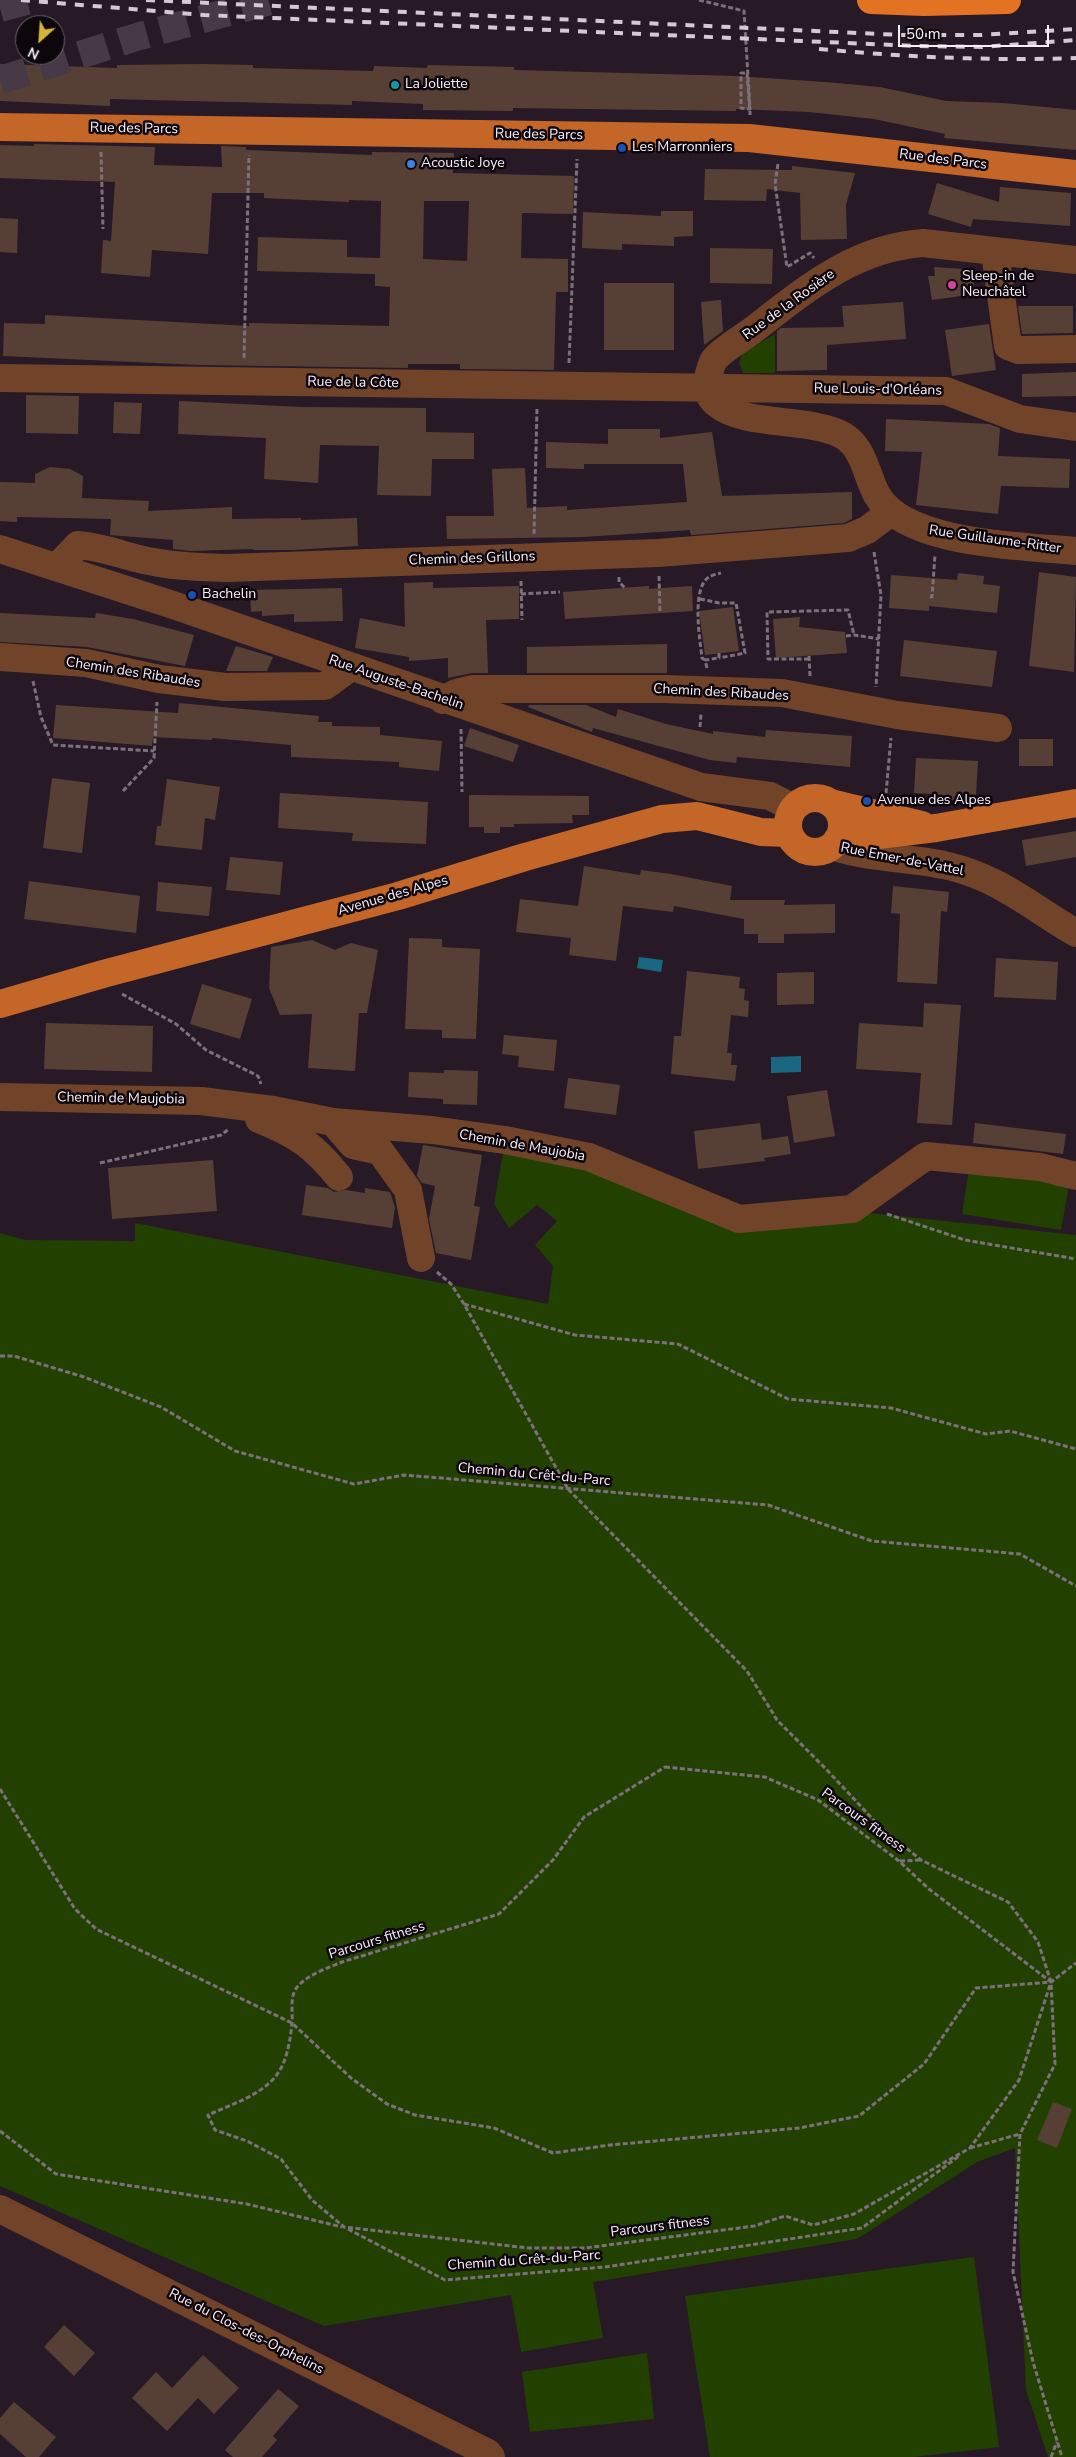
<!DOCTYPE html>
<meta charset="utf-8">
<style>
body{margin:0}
#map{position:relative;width:1076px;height:2457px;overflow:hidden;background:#281927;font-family:"Nunito Sans",sans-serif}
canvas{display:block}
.north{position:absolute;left:15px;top:15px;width:50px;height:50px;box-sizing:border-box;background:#0d060c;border:1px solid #6b636b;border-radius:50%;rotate:206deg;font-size:14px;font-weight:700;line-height:20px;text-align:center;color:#f9eff9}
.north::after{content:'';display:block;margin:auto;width:18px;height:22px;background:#d7b434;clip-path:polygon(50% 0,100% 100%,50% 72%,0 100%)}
.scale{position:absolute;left:898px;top:25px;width:151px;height:22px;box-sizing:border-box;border:2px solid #f9eff9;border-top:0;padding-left:6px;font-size:15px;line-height:18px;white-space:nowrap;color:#f9eff9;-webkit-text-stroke:4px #0d060c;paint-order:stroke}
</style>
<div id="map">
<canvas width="1076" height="2457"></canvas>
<div class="north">N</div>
<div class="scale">50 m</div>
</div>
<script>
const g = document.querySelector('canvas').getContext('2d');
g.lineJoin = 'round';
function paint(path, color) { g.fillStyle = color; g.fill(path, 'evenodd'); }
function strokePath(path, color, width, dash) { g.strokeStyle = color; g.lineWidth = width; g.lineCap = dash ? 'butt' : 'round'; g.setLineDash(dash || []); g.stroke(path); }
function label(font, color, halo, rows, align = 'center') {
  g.font = font + ' "Nunito Sans",sans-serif'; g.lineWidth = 5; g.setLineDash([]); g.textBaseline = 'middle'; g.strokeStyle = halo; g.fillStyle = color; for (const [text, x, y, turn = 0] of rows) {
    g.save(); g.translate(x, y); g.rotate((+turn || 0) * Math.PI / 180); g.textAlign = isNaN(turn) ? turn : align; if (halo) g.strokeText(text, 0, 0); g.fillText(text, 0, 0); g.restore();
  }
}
const green = new Path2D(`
 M 775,334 L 775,373 L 743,373 L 739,362 L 743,353 Z
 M 505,1142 L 739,1222 L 851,1211 L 1076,1235 L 1076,2457 L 1048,2457 L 1026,2390 L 1015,2148 L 977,2162 L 857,2239 L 593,2282 L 603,2338 L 521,2352 L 511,2295 L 324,2326 L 0,2186 L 0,1233 L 25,1240 L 135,1241 L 135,1223 L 548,1304 L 553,1266 L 535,1245 L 557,1221 L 537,1205 L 509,1228 L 494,1204 Z
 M 969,1169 L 1069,1185 L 1061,1230 L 962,1214 Z
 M 974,2257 L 999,2447 L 914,2457 L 710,2457 L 685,2296 Z
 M 647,2353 L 654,2419 L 530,2432 L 522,2372 Z`);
const water = new Path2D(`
 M 639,957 L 663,960 L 661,972 L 637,968 Z
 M 801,1056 L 801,1072 L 771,1073 L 771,1057 Z`);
const building = new Path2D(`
 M 0,64 L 117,68 L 117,65 L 202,64 L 253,65 L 253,68 L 373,71 L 374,66 L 427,68 L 428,65 L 514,67 L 514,70 L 736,76 L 825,82 L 880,87 L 946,101 L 1003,103 L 1076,110 L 1076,150 L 944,138 L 945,134 L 874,119 L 809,112 L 736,109 L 736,111 L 513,108 L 513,111 L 423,110 L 423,104 L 352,101 L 352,105 L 110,99 L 110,106 L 0,101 Z
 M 34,144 L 155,147 L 154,165 L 222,167 L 221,146 L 246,147 L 246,150 L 372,155 L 372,152 L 454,153 L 453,173 L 574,176 L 573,214 L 522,213 L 521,258 L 568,259 L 568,292 L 556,292 L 554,370 L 460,369 L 460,364 L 408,364 L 408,368 L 199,365 L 3,356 L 4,323 L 45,324 L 45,315 L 249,326 L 249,323 L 389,326 L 390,287 L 375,286 L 375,274 L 257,271 L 258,237 L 347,240 L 347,257 L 380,258 L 381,201 L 349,200 L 349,202 L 264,198 L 264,193 L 212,193 L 208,254 L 152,250 L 150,277 L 101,273 L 103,240 L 111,241 L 115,182 L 0,178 L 0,145 L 34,146 ZM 424,201 L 469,201 L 467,261 L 423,259 Z
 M 792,166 L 855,173 L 846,205 L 847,239 L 801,240 L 800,193 L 767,189 L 766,201 L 704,200 L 705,169 L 792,170 Z
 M 937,183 L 999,202 L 1000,187 L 1071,193 L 1070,226 L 973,219 L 971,227 L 928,214 Z
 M 661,211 L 693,211 L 693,236 L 674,237 L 674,246 L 622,244 L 622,250 L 582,248 L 583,212 L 661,216 Z
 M 0,218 L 18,219 L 17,253 L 0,252 Z
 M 710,248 L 773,249 L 772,284 L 710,283 Z
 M 934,267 L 963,269 L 964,273 L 973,273 L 975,294 L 932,300 L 928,276 L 935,276 Z
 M 604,283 L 674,283 L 674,350 L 604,350 Z
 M 721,300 L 723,331 L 704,345 L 701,302 Z
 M 903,302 L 906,339 L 827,345 L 827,370 L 777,371 L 777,331 L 781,328 L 844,327 L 842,306 Z
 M 1018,306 L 1073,306 L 1073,333 L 1022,334 Z
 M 989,324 L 996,370 L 952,376 L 945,330 Z
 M 1076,372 L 1076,396 L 1022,397 L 1022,374 Z
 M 26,395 L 79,396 L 78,434 L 26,433 Z
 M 179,401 L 302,407 L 426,408 L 426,432 L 474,433 L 474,459 L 432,459 L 431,496 L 377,495 L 379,446 L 320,445 L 318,483 L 264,479 L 266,438 L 178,434 Z
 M 114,402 L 142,403 L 140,434 L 113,433 Z
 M 886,419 L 989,424 L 1000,428 L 998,456 L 1070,459 L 1069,488 L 1001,486 L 998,514 L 916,505 L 922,452 L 885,451 Z
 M 608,429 L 660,429 L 660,438 L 712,432 L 722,496 L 852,492 L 852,519 L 844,523 L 691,535 L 690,530 L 583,537 L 447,539 L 446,516 L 494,516 L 492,469 L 525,468 L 527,508 L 567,506 L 567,510 L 687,502 L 683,464 L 584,464 L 584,469 L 546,468 L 546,442 L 608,444 Z
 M 50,467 L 70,469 L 83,476 L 82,498 L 149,501 L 148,511 L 232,507 L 232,519 L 301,518 L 301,520 L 357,518 L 358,546 L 294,550 L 253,550 L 253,549 L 191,551 L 173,549 L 173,540 L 110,535 L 111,519 L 17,517 L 17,522 L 0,521 L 0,482 L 35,483 L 35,474 Z
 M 1039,572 L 1076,577 L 1074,672 L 1029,666 Z
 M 958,573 L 984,576 L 983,584 L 1000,586 L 997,613 L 929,606 L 929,611 L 889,608 L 891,575 L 957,580 Z
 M 433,582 L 433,588 L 519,586 L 519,619 L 486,620 L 488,673 L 472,673 L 448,678 L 448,658 L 409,661 L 409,657 L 355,648 L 360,618 L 405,627 L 404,583 Z
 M 649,586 L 649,589 L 692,586 L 693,611 L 565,619 L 563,592 Z
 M 342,588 L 343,621 L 294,622 L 294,614 L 262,616 L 262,611 L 251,612 L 250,590 Z
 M 733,607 L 739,651 L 705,655 L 699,611 Z
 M 0,613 L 95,618 L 96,613 L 133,619 L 194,635 L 185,666 L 87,647 L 0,642 Z
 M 800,617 L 799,627 L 845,632 L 847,653 L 776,658 L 773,619 Z
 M 904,640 L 997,651 L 992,687 L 900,676 Z
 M 667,644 L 667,673 L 527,673 L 527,647 Z
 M 236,646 L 273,657 L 267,671 L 226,671 Z
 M 179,703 L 319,716 L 318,722 L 332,722 L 332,726 L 380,727 L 380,735 L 442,741 L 439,771 L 399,767 L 399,762 L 291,757 L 291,745 L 212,738 L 212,740 L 153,737 L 152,746 L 53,738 L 56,705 L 178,713 Z
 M 529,705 L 586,705 L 616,717 L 618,709 L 666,724 L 713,734 L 713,731 L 765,737 L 766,730 L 852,736 L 850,767 L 737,757 L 736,763 L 710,760 L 593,728 L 592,732 L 528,707 Z
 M 470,728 L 519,745 L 513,762 L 464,746 Z
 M 1019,739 L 1053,739 L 1053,766 L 1019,766 Z
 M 916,758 L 978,761 L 976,795 L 957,794 L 957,800 L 934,799 L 934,794 L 914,793 Z
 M 52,778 L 90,783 L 82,853 L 43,848 Z
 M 167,779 L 220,787 L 215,820 L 205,818 L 202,850 L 155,845 L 157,826 L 161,826 Z
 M 280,793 L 428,802 L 426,844 L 352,841 L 353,833 L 278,828 Z
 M 469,795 L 589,796 L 589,815 L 572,815 L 573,823 L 514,824 L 514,827 L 500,827 L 500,833 L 484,833 L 484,827 L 469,827 Z
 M 1076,831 L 1076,857 L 1026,866 L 1022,840 Z
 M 230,857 L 283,862 L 280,895 L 226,890 Z
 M 584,866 L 640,875 L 641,870 L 671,874 L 732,886 L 730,900 L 785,900 L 784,905 L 835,904 L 835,933 L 784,934 L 784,943 L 758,943 L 758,934 L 744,934 L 744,919 L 674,906 L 673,912 L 623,906 L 616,961 L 569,955 L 571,938 L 516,932 L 520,899 L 578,906 Z
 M 29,881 L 140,896 L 136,933 L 24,919 Z
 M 158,882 L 212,887 L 209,916 L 156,911 Z
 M 893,886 L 949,892 L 947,912 L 941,911 L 937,984 L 897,982 L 900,914 L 891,913 Z
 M 409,938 L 442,939 L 442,947 L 480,949 L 476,1039 L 442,1038 L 442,1030 L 405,1029 Z
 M 312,940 L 335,950 L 351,943 L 378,950 L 367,1013 L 359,1013 L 355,1071 L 308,1068 L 312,1014 L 280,1015 L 269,988 L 271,947 Z
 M 996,958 L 1058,962 L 1056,1000 L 994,997 Z
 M 687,971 L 740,977 L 739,988 L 745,989 L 744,1000 L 749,1001 L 748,1017 L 731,1015 L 727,1053 L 732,1053 L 731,1065 L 737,1065 L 735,1081 L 671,1074 L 674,1036 L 681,1036 Z
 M 814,972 L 814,1004 L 777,1005 L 777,973 Z
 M 202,984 L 252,999 L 240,1039 L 190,1024 Z
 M 924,1003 L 961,1005 L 952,1125 L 917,1123 L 921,1073 L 856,1069 L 859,1023 L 923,1027 Z
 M 46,1023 L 153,1026 L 152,1072 L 44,1069 Z
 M 504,1035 L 557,1040 L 554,1071 L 518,1067 L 519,1056 L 502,1054 Z
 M 444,1070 L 478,1071 L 477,1105 L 443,1104 L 443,1099 L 408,1097 L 409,1072 L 444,1073 Z
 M 568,1078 L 620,1085 L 616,1115 L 564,1108 Z
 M 827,1090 L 835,1136 L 794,1143 L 787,1096 Z
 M 760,1123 L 762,1140 L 788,1136 L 791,1154 L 764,1158 L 765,1161 L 698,1169 L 694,1131 Z
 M 975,1123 L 1066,1134 L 1063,1154 L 973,1143 Z
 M 423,1145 L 482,1155 L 474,1206 L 480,1207 L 471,1260 L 436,1253 L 429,1219 L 435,1186 L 422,1183 L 417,1176 Z
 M 213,1160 L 217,1211 L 112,1219 L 108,1168 Z
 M 306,1185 L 328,1188 L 334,1192 L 346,1190 L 365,1193 L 365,1188 L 390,1192 L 395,1207 L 392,1228 L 302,1215 Z
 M 1053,2102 L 1072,2109 L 1057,2148 L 1037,2140 Z
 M 64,2325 L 95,2353 L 74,2376 L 44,2347 Z
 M 203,2355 L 239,2388 L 214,2414 L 198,2398 L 167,2431 L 132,2398 L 156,2372 L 172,2388 Z
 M 278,2389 L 299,2406 L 273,2436 L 277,2440 L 262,2457 L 233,2457 L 225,2450 Z
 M 14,2402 L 56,2437 L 39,2457 L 26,2457 L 0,2434 L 0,2418 Z`);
const highwayTunnel = new Path2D(`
 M 0,8 L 30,0
 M 0,80 L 140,36 L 274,0`);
const path = new Path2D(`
 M 699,0 L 744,11 L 750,109 L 741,108 L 741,73 L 747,73 L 750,113 L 750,115
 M 101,152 L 103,229
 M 778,164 L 775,184 L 787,267 L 810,253 L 814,258
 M 244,358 L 249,155
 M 569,363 L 577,159
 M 534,534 L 537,408
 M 874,552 L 881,595 L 876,687
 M 659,576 L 660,613
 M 619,577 L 619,582 L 625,588
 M 521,581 L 522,620
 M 521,594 L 560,592
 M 930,597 L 932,597 L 935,555
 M 700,599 L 719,603 L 736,603 L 745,653 L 719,658
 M 846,636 L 854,635 L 879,639
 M 809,656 L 810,676
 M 809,659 L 768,659 L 767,612 L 848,610 L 854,635
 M 705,660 L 702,658 C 700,640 691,588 709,577 C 712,575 717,574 721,573
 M 707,668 L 705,660 L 719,658 L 719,653
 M 33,681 L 41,717 L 53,745 L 154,751
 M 700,727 L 701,713
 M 461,729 L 462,792
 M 123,791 L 154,758 L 157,702
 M 886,793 L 891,738
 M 122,994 L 176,1024 L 206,1050 L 258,1076 L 261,1084
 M 100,1163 L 221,1135 L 229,1129
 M 887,1214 L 965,1240 L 1076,1259
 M 437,1272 L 451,1284 L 464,1304 L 568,1489 L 747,1671 L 777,1720 L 827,1770 L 880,1827 L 921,1860 L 1008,1902 L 1038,1942 L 1051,1982 L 1055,2064 L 1020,2134 L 1013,2272 L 1033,2362 L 1062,2457
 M 464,1304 L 575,1335 L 678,1344 L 788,1399 L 891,1408 L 986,1434 L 1010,1431 L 1076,1449
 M 0,1356 L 14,1356 L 84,1377 L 161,1407 L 235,1451 L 354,1484 L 404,1475 L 768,1505 L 872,1541 L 1020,1554 L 1076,1586
 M 665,1767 L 765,1777 L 818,1800 L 899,1861 L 929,1889 L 1051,1982 L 1019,2080 L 970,2148 L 854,2214 L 813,2225 L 785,2216 L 754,2226 L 585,2248 L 528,2248 L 344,2227 L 312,2200 L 281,2159 L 247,2141 L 215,2130 L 208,2115 C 234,2103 271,2093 283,2064 C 288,2053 291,2035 292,2023 C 293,2010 289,1996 298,1986 C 309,1974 328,1968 342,1962 L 499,1914 L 553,1860 L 584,1817 Z
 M 0,1789 L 75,1909 L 96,1929 L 292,2023 L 351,2078 L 387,2104 L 415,2115 L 494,2128 L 553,2153 L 610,2145 L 799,2128 L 859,2116 L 924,2064 L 976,1988 L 1051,1982 L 1076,1963
 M 900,1861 L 921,1860
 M 0,2131 L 56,2174 L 247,2204 L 342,2227
 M 970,2148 L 1020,2134
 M 348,2229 L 445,2280 L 605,2267 L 862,2228 L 959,2156
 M 1051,2457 L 1057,2442`);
const minor = new Path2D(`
 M 995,252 L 1008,346 L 1019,350 L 1076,349
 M 0,378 L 946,391 L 1020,419 L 1076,427
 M 706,389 C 709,394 712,401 717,404 C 744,426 804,418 838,433 C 864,444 865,473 877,495 C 905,545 1024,546 1076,551
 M 706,389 C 708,381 709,367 714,360 C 721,350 743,338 753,330 C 806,289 854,248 923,243 L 1076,260
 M 0,549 L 173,605 L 701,787 L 770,796 L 793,808
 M 57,567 L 78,545 C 105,547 128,558 154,562 C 178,567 203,567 227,568 L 658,553 L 848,538 L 867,530 L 891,512
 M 0,657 L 86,663 L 159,679 L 225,687 L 325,686 L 351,667
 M 443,700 L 456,693 L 472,689 L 664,689 L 782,693 L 897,715 L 998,728
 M 832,846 C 870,859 910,857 948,866 C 998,877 1033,908 1076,933
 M 0,1097 L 201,1101 L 273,1110 L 333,1122 L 432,1130 L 505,1140 L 589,1157 L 739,1219 L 852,1209 L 926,1156 L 1040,1167 L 1076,1176
 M 259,1119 C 298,1135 313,1145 339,1177
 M 333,1122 L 353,1145 L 380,1151 L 408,1190 L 421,1258
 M 0,2209 L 488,2453 L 491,2457`);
const major = new Path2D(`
 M 0,127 L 749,138 L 1076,174
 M788 825a27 27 0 1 1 54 0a27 27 0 1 1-54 0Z
 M 831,803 L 922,825
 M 837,840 L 936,828 L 1076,803
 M 0,1004 L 103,974 L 398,896 L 525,857 L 662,819 L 697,816 L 761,832 L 789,833`);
const highway = new Path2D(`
 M 871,0 L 924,2 L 1007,0`);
const rail = new Path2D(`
 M 21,0 L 204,15 L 917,46 L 982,47 L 1076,40
 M 146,0 L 901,35 L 981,35 L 1076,29
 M 819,49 C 905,57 990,61 1076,58`);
const markers = [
 [395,85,5,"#0f9aa8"],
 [622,148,5,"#1a4fb4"],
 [411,164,5,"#3f7fe0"],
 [952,285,5,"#d1479c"],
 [192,595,5,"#1a4fb4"],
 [867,801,5,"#1a4fb4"]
];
const poiNames = [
 ["La Joliette",405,85],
 ["Les Marronniers",632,148],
 ["Acoustic Joye",421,164],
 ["Sleep-in de",962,277],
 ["Neuchâtel",962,293],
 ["Bachelin",202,595],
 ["Avenue des Alpes",877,801]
];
const streetNames = [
 ["Rue des Parcs",134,129,1],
 ["Rue des Parcs",539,135,1],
 ["Rue des Parcs",943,160,7],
 ["Rue de la Rosière",789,305,-36],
 ["Rue de la Côte",353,383,1],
 ["Rue Louis-d'Orléans",878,390,1],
 ["Rue Guillaume-Ritter",995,540,8],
 ["Chemin des Grillons",472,559,-2],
 ["Chemin des Ribaudes",133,673,9],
 ["Rue Auguste-Bachelin",396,683,19],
 ["Chemin des Ribaudes",721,693,3],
 ["Rue Emer-de-Vattel",902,860,11],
 ["Avenue des Alpes",393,896,-16],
 ["Chemin de Maujobia",121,1099,1],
 ["Chemin de Maujobia",522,1146,10],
 ["Chemin du Crêt-du-Parc",534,1475,5],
 ["Parcours fitness",863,1821,36],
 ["Parcours fitness",377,1941,-17],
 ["Parcours fitness",660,2227,-7],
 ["Chemin du Crêt-du-Parc",524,2261,-4],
 ["Rue du Clos-des-Orphelins",246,2332,27]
];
paint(green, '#224100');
paint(water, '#1a6782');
paint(building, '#564035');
strokePath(highwayTunnel, '#473946', 28, [28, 14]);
strokePath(path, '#7d707c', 3, [5, 2.5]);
strokePath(minor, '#71442a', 28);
strokePath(major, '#c36627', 28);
strokePath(highway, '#e37322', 28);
strokePath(rail, '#d4c9d4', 4, [9, 9]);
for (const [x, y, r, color] of markers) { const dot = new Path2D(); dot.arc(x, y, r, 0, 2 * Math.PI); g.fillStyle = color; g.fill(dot); strokePath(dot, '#0d060c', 2); }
label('14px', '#f9eff9', '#0d060c', poiNames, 'left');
label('14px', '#f9eff9', '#0d060c', streetNames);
</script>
